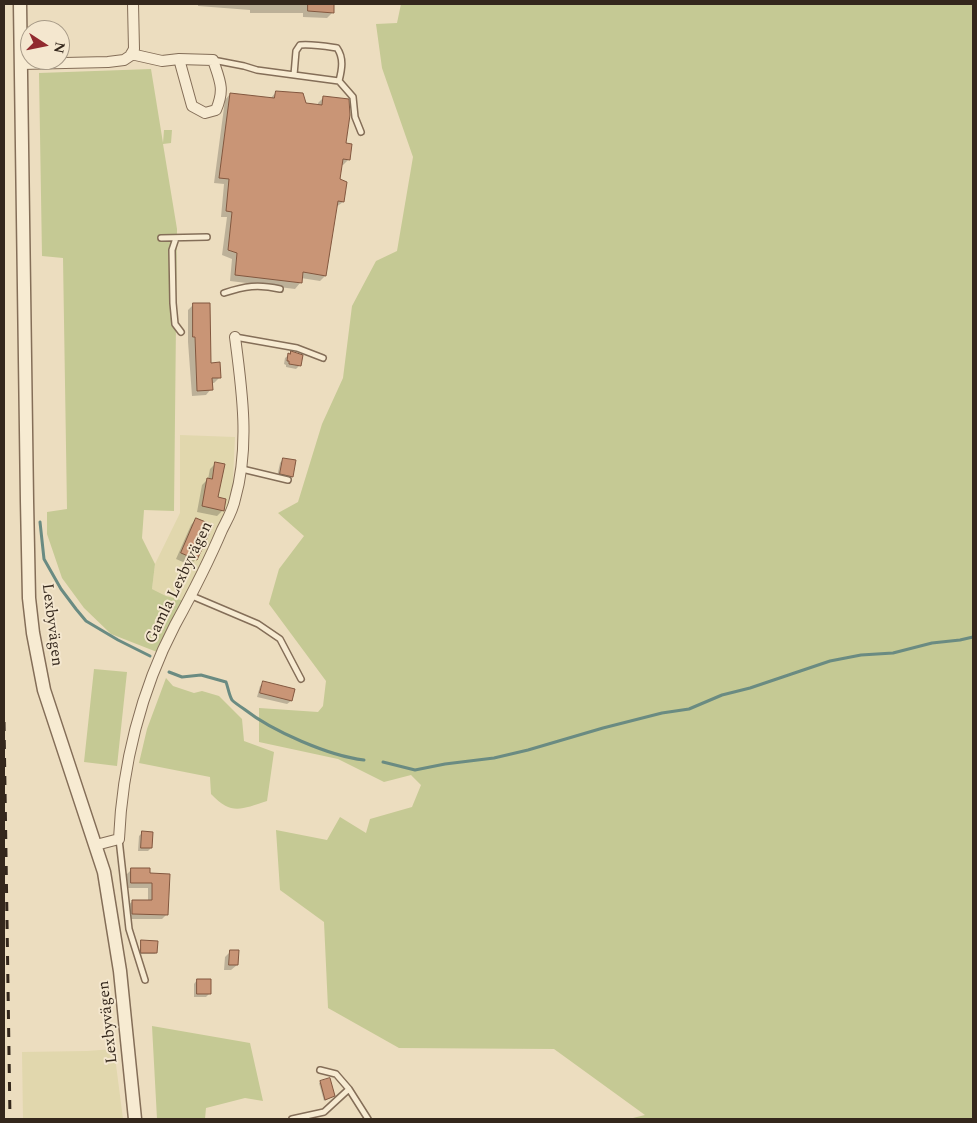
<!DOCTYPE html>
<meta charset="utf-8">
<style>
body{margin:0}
#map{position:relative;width:977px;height:1123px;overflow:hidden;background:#ecddbf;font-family:Spectral,serif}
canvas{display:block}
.frame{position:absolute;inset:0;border:5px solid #34271c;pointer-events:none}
.north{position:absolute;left:20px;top:20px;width:50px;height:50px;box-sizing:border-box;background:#f4e7cf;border:1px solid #a79a87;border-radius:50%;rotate:101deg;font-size:14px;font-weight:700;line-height:20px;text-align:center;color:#34271c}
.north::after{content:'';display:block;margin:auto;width:18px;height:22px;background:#912a2f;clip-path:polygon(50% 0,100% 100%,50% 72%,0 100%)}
</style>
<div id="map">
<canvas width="977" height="1123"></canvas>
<div class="frame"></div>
<div class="north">N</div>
</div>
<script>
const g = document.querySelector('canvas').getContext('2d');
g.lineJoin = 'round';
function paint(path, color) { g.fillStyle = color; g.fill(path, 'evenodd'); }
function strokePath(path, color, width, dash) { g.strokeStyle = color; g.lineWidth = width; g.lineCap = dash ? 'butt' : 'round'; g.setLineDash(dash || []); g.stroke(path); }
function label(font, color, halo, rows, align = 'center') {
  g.font = font + ' Spectral,serif'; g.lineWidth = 4; g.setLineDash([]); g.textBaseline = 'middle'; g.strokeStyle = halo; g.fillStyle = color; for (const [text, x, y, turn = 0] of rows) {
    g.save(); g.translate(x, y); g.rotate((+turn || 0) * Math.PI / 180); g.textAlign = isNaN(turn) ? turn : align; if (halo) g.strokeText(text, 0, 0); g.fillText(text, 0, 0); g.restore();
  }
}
const farmland = new Path2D(`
 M 180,435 L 235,437 L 232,499 L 185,601 L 166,596 L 152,589 L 155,564 L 180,513 Z
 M 114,1049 L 123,1119 L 23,1119 L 22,1052 L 87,1051 Z`);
const green = new Path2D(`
 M 401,4 L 973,4 L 973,1119 L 629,1119 L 645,1115 L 554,1049 L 399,1048 L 328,1008 L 324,922 L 280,890 L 276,830 L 327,840 L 340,817 L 366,833 L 370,819 L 412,807 L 421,785 L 411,775 L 384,782 L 338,759 L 259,742 L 259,708 L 318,712 L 323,706 L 326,681 L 269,604 L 279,569 L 304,536 L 278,513 L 298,502 L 322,424 L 343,378 L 352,306 L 376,261 L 397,251 L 413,157 L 382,68 L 376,24 L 397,23 Z
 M 151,69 L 163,143 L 164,130 L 172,130 L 171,143 L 163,144 L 177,229 L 174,511 L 144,510 L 142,538 L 155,564 L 152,589 L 166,596 L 185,601 L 157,652 L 111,634 L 84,608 L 62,578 L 47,534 L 47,512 L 67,509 L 63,258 L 42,256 L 39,73 Z
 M 94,669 L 127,672 L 117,766 L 84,762 Z
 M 166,678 L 173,686 L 194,693 L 202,691 L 219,696 L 242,719 L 244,741 L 274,752 L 267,801 C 241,809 232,816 211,794 L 210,777 L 139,763 L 147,729 Z
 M 152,1026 L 250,1043 L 263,1101 L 245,1098 L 206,1108 L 205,1119 L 157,1119 Z`);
const shadow = new Path2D(`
 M 198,4 L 333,4 L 333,12 L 327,18 L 303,17 L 303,13 L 250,13 L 250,10 L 198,6 Z
 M 276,92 L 305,105 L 318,106 L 318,103 L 324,97 L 344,144 L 351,145 L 348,160 L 343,165 L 340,165 L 338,180 L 343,202 L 336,207 L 325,276 L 320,281 L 301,278 L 300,283 L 295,289 L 230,281 L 232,259 L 222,255 L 227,217 L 221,217 L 224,184 L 214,183 L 225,100 L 230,94 L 271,98 Z
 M 194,304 L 209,364 L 220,377 L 214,383 L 211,383 L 211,389 L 206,395 L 192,396 L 188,342 L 188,310 Z
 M 291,353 L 300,365 L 296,369 L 286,367 L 286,365 L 284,364 L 285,358 Z
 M 283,459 L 292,477 L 288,480 L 277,477 L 280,463 Z
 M 216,463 L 217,498 L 223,510 L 217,516 L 197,512 L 202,485 L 208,479 L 210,469 Z
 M 196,519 L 196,559 L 190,565 L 176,559 L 191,525 Z
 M 264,683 L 291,701 L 287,704 L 257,697 L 260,686 Z
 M 142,833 L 151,848 L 148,851 L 138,851 L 139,836 Z
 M 131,870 L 149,875 L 167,914 L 162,919 L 127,919 L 127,906 L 133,901 L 148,902 L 148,888 L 126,888 L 126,875 Z
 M 142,942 L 156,953 L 155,954 L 140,954 Z
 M 231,951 L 237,965 L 231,970 L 224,970 L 225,957 Z
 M 197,980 L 210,993 L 206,997 L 194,997 L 194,984 Z
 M 321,1082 L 333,1096 L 332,1097 L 324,1101 L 319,1083 Z`);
const stream = new Path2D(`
 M 40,522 L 44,559 L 61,589 L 76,609 L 86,621 L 118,640 L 150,656
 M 169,672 L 182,677 L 201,675 L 226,682 C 228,687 229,695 232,700 C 235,703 241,707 244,709 C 272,731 329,756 364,760
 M 383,762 L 415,770 L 445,764 L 494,758 L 528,750 L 603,728 L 662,713 L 689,709 L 722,695 L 750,688 L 830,661 L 861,655 L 893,653 L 932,643 L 960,640 L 973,637`);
const building = new Path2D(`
 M 308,4 L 334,4 L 334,13 L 308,11 Z
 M 276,91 L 303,93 L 306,103 L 322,105 L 323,96 L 349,99 L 350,115 L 346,143 L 352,144 L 350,160 L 343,159 L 340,179 L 347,182 L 344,202 L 338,201 L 326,276 L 303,272 L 302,283 L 235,275 L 237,253 L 228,250 L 232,212 L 226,211 L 229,179 L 219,178 L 230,93 L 274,98 Z
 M 193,303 L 210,303 L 211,363 L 220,362 L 221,378 L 212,378 L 213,390 L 197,391 L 195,337 L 193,337 Z
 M 291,351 L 303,355 L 301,366 L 289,364 L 289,361 L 287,361 L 288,353 L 290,354 Z
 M 283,458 L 296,460 L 293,477 L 280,474 Z
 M 215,462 L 225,464 L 218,497 L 226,499 L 224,511 L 202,506 L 207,478 L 212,479 Z
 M 196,518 L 213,525 L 197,560 L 181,553 Z
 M 263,681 L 295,689 L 292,701 L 260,693 Z
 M 142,831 L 153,832 L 152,848 L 141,848 Z
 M 131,868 L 150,868 L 150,873 L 170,874 L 168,915 L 132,914 L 132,900 L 152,900 L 152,883 L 131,883 Z
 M 141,940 L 158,941 L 157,953 L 141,953 Z
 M 230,950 L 239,950 L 238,965 L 229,965 Z
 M 197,979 L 211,979 L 211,994 L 197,994 Z
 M 330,1078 L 335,1096 L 325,1100 L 320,1081 Z`);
const service = new Path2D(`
 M 213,60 L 244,66 L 257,70 L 339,81 L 353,97 L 355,117 L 361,132
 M 294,75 L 296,51 L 300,45 C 313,44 324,46 337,48 C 344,58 342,69 339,81
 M 161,238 L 207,237
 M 176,238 L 172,250 L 173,303 L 175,324 L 181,332
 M 224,293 C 245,286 258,284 280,289
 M 235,337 L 297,348 L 323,358
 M 242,469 L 288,480
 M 192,596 L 258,624 L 280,639 L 301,679
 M 119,839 L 129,929 L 145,980
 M 320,1070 L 336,1074 L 349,1089 L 368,1119
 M 292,1119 L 324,1112 L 349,1089`);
const minor = new Path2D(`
 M 131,54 L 162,61 L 179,59 L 213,60 C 220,81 225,89 216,110 L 205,113 L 192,106 L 179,59
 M 22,64 L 108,62 L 124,60 L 130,56 L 134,49 L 133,4
 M 96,845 L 119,839 C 122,766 141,690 175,625 C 192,594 208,563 222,530 C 227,520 233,510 235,499 C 250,447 242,390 235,337`);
const tertiary = new Path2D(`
 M 20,4 L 27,501 L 29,598 L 33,633 L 44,690 L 104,872 L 120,971 L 135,1119`);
const rail = new Path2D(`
 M 4,722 L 10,1119`);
const streetNames = [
 ["Gamla Lexbyvägen",180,583,-64],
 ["Lexbyvägen",51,625,83],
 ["Lexbyvägen",109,1022,-96]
];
paint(farmland, '#e1d7ad');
paint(green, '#c5c994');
paint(shadow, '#0003');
strokePath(stream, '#6a8b82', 3);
paint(building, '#c99576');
strokePath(building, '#82573f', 1);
strokePath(service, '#846e58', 8);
strokePath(minor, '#846e58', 12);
strokePath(tertiary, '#846e58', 15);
strokePath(service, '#f7ebd2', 5);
strokePath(minor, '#f7ebd2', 10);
strokePath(tertiary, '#f7ebd2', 12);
strokePath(rail, '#34271c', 3, [9, 9]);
label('16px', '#34271c', '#f4e7cf', streetNames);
</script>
